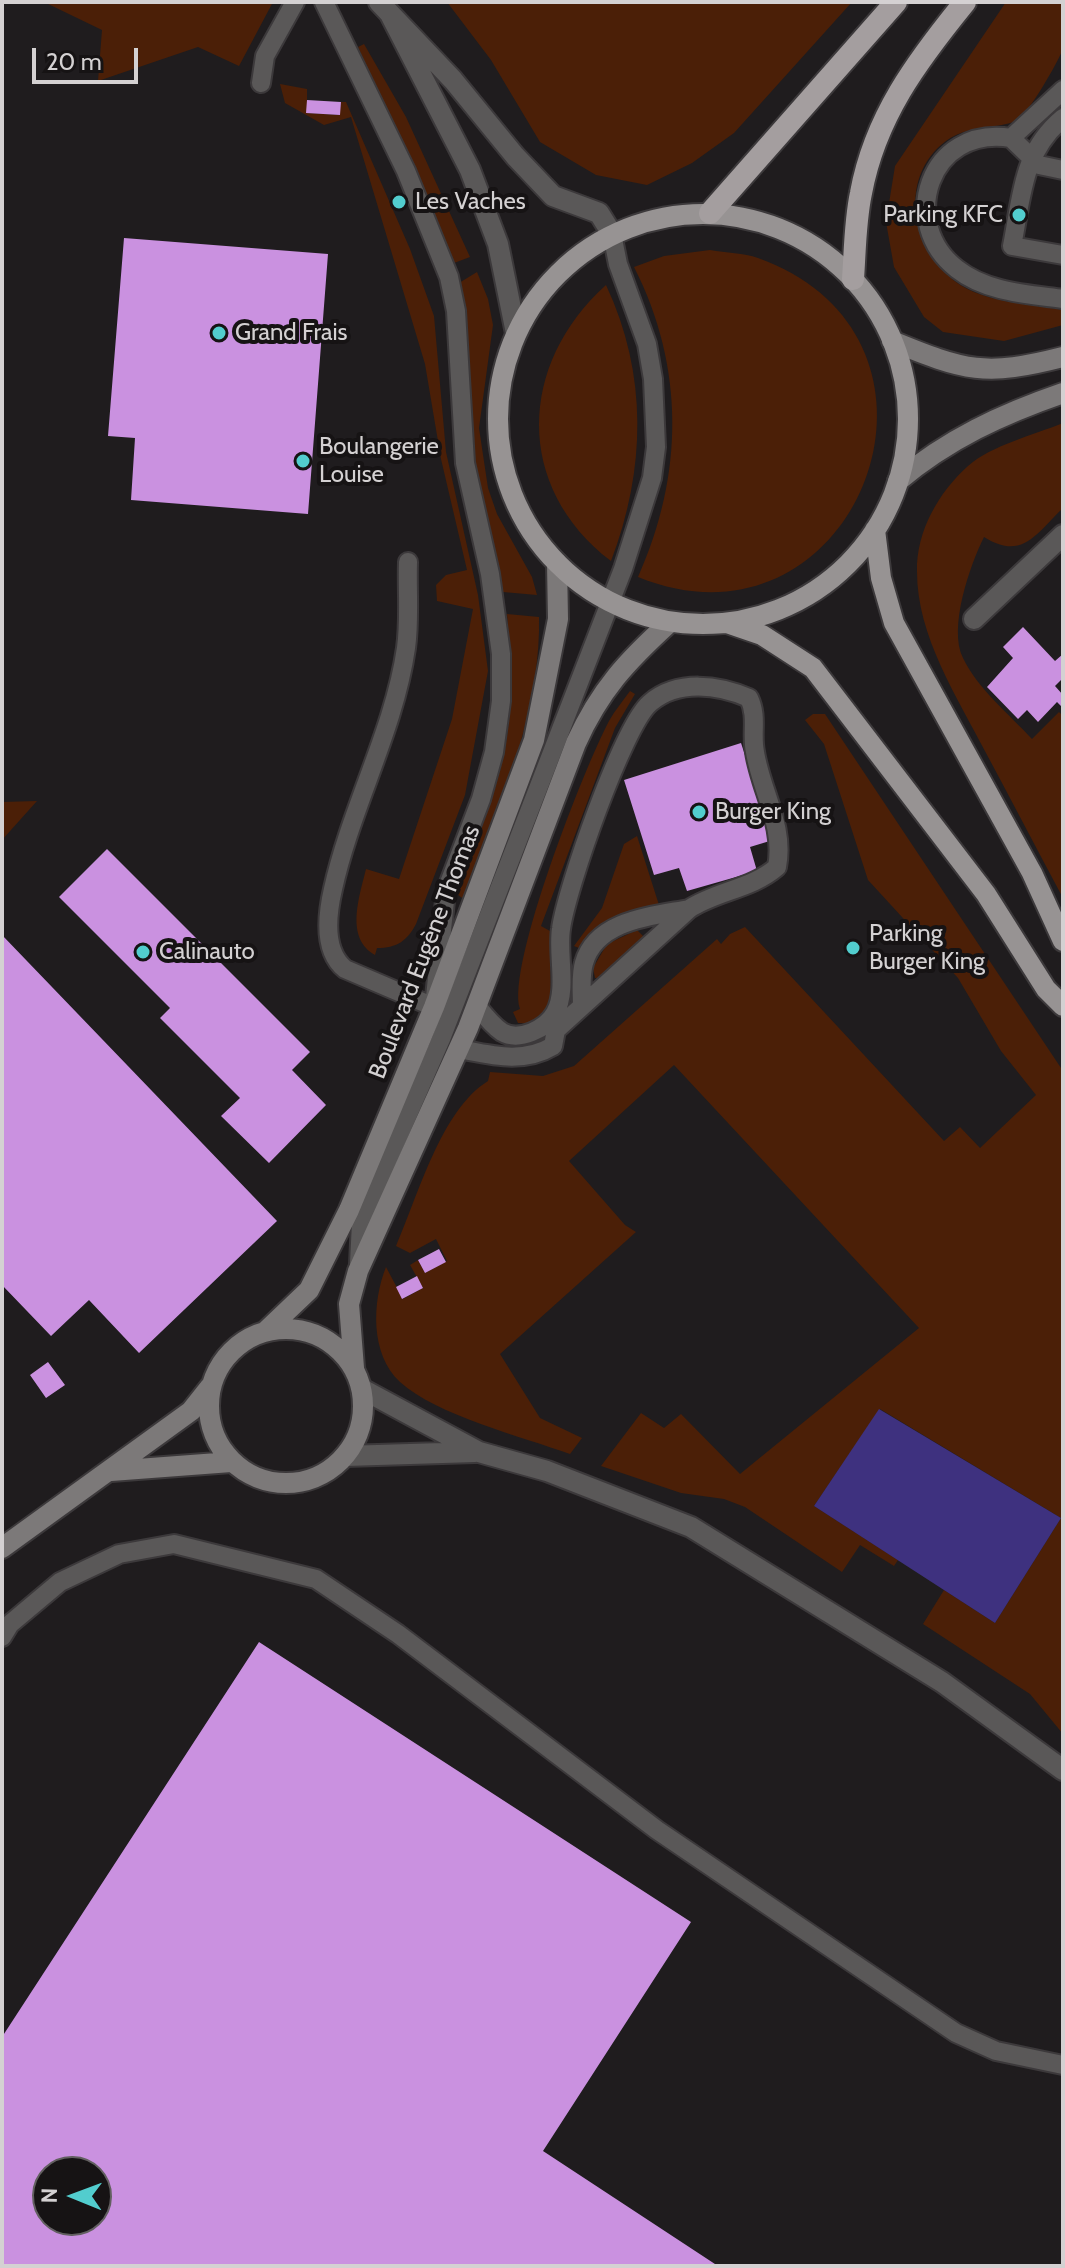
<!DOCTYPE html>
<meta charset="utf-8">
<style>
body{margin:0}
#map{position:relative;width:1065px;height:2268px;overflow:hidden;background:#1f1c1e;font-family:Cabin,sans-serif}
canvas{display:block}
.frame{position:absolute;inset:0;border:4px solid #d4d1d2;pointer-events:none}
.north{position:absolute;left:32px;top:2156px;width:80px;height:80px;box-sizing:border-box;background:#161314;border:2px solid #625f60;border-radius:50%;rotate:271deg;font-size:22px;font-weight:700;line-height:32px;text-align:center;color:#d4d1d2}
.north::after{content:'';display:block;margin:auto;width:28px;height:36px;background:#52cdce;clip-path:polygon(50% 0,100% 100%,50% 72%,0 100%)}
.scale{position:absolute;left:32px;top:48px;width:106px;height:36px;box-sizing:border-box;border:4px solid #d4d1d2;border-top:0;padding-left:10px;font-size:24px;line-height:28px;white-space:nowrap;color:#d4d1d2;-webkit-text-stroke:6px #161314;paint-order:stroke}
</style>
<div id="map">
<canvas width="1065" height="2268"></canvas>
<div class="frame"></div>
<div class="north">N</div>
<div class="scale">20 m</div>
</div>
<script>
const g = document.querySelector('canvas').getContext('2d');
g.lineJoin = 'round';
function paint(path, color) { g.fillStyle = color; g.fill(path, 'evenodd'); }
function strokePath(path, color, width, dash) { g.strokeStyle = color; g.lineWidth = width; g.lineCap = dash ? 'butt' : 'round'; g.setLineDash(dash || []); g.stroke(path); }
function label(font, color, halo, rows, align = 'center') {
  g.font = font + ' Cabin,sans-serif'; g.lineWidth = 8; g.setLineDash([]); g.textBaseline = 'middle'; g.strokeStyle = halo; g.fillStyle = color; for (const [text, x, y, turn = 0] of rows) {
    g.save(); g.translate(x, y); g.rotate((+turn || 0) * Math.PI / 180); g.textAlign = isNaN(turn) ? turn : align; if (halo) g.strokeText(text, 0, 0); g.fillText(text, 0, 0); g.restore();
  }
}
const green = new Path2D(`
 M 44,2 L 273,2 L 239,66 L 198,47 L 98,81 L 102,30 Z
 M 447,2 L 852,2 L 734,133 L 692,163 L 647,185 L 596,175 L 540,142 L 491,60 Z
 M 1006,2 L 1063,2 C 1063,16 1065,38 1062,51 C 1057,64 1030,110 1020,118 C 1005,131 967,121 941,145 C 896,185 915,256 962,286 C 991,303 1031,304 1063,310 L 1063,325 L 1004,341 L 943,332 L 924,317 L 894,267 L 886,222 L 895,166 Z
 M 364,44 L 406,117 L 470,257 L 454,263 L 358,47 Z
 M 280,84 L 307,89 L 307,113 L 339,115 L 341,102 L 346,102 L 410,249 L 434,316 L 446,452 L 478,595 L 488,671 L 465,795 L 416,924 C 407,941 397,948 377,948 L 375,955 C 345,938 359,898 366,869 L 399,879 L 452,719 L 473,609 L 437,601 L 436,585 L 446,575 L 467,570 L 441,459 L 425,364 L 351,117 L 324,125 L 285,103 Z
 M 710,250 C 726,253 744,253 758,258 C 984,339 857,666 638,577 C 684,475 685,367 634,267 L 664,256 Z
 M 477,272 L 488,299 L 493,325 L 479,428 L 488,488 L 497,514 L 532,577 L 537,595 L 503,592 L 475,463 L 465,317 L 459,283 Z
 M 606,285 C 648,374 646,470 611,561 C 514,487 518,364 606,285 Z
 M 1063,423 L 1063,508 C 1036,534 1022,561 984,537 C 970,565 948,628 963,658 C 977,688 1010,715 1032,739 L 1059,712 L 1063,716 L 1063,898 C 1037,850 1012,801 986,753 C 957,697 917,636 917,572 C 916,531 939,492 968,466 C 992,445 1034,435 1063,423 Z
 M 507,614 L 539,617 C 541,697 510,781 482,855 C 477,868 472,889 462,898 L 457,894 C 475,843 499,791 507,736 C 514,695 510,655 507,614 Z
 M 630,691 L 635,694 L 615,728 L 541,926 L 550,931 L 551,1005 L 535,1024 L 518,1023 L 513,1012 L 520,1009 C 506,966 585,766 609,721 C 615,710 623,701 630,691 Z
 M 813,714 L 825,714 L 1063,1071 L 1063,1734 L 1030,1694 L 923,1624 L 944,1590 L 995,1623 L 1061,1518 L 880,1409 L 814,1506 L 898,1560 L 894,1566 L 860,1545 L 842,1572 L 745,1507 L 724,1499 L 681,1493 L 601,1466 L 641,1413 L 664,1428 L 681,1414 L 740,1474 L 919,1328 L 674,1065 L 569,1161 L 625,1225 L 636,1232 L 500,1354 L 540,1418 L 582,1438 L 570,1454 C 523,1437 436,1415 400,1382 C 370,1354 372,1302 386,1267 L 403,1299 L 423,1288 L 410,1265 L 418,1260 L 425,1273 L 447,1261 L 436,1239 L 410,1253 L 396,1246 C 418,1196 441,1110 488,1081 L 490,1072 L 543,1076 L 574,1066 L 717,939 L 721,944 L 730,934 L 745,927 L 944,1141 L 960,1127 L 980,1148 L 1036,1095 L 1001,1051 L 958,978 L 868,880 L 824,744 L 805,720 Z
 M 37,801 L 2,840 L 2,802 Z
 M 637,836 L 659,905 C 628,914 596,918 579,948 L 574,946 L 602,908 L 624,844 Z
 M 637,930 L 645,938 L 602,978 L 595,978 L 593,968 L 607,944 Z`);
const water = new Path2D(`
 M 879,1409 L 1061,1518 L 995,1623 L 814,1506 Z`);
const building = new Path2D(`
 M 307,100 L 341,102 L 340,115 L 306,113 Z
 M 124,238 L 328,254 L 308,514 L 131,500 L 135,438 L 108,436 Z
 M 1023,627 L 1055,661 L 1063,654 L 1063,678 L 1055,686 L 1063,695 L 1063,708 L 1057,702 L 1038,722 L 1027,710 L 1018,719 L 987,687 L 1013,658 L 1003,647 Z
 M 741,743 L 773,840 L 750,847 L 757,871 L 687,891 L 679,868 L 654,875 L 624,780 Z
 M 107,849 L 310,1052 L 292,1070 L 326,1105 L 269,1163 L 221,1116 L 240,1098 L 160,1018 L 170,1008 L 59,897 Z
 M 2,935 L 277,1221 L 139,1353 L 89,1300 L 51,1336 L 2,1285 Z
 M 439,1249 L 446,1262 L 425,1273 L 418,1260 Z
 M 417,1276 L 423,1288 L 402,1299 L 396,1287 Z
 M 48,1362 L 65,1385 L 46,1398 L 30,1375 Z
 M 259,1642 L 691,1922 L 543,2151 L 718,2266 L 2,2266 L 2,2037 ZM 48,2172 L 96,2172 L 96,2220 L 48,2220 Z`);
const service = new Path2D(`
 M 324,2 L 406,171 L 449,277 L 456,311 L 465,463 L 490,574 L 501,654 L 501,701 L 494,752 L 481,799 L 446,891 L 434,1007 L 345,969 C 323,951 327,915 333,889 C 351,807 394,731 406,648 C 410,620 407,590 408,562
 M 261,83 L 265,56 L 295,2
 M 1063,118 C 1022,152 1022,196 1012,246 L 1063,255
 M 1011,138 L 1063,90
 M 1063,170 L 1039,165 L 1011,138 C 928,125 898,224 957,269 C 986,292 1027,294 1063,299
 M 582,1006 C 582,992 580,976 584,963 C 596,920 652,916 689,909
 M 459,1049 C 491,1055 523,1064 553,1046 L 556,1030 L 689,909 C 716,891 752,889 777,867 C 785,826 761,791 755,752 C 751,733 758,717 749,698 C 719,685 678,679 650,703 C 623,726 566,890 561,929 C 557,954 568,990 555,1013 C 546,1029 519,1042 502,1032 C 493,1026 484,1015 477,1006
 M 359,1264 L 361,1222 L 441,1039 L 623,569 L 652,478 L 656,447 L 653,379 L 647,344 L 618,264 L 612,234
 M 2,1637 L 10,1624 L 60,1582 L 119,1554 L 174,1544 L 316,1579 L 398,1634 L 657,1830 L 956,2033 L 996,2051 L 1063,2065`);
const minor = new Path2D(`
 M 974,619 L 1063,535
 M 362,1389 L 479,1452 L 547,1471 L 691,1527 L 942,1682 L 1063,1770
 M 345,1456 L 475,1452`);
const tertiary = new Path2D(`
 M 379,2 L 453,80 L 515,156 L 553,196 L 599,213 L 612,234
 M 390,14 L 470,170 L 498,244 L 516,333`);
const secondary = new Path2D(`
 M 892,341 C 965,371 985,377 1063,357
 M 898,481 C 948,439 1002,414 1063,393
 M209 1406a77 77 0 1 1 154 0a77 77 0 1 1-154 0Z
 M 266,1331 L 309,1290 L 349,1210 L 434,1007 L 534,740 L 558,619 L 557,563
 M 354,1368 L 349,1304 L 358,1271 L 468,1028 L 576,743 C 600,690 627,661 670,622
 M 111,1471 L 231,1462
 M 2,1548 L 191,1411 L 210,1387`);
const primary = new Path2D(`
 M498 419a205 205 0 1 1 410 0a205 205 0 1 1-410 0Z
 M 875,530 L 881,578 L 894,623 L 1032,873 L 1063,941
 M 727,623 L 762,635 L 813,668 L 986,894 L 1046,989 L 1063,1006`);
const trunk = new Path2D(`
 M 710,213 L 896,2
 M 853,279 C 855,251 855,221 861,193 C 875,117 917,61 965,2`);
const markers = [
 [399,202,8,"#52cdce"],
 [1019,215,8,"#52cdce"],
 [219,333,8,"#52cdce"],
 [303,461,8,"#52cdce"],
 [699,812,8,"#52cdce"],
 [853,948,8,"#52cdce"],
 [143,952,8,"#52cdce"]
];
const poiNames = [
 ["Les Vaches",415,202],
 ["Parking KFC",1003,215,"right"],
 ["Grand Frais",235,333],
 ["Boulangerie",319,447],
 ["Louise",319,475],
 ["Burger King",715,812],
 ["Parking",869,934],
 ["Burger King",869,962],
 ["Calinauto",159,952]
];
const streetNames = [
 ["Boulevard Eugène Thomas",425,952,-69]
];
paint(green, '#4b1f07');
paint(water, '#3e317f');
paint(building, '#ca91e0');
strokePath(service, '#3c393b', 22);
strokePath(minor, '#3c393b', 24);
strokePath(tertiary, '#3c393b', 24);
strokePath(secondary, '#3c393b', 24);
strokePath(primary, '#3c393b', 24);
strokePath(trunk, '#3c393b', 26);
strokePath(service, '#5a5858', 18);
strokePath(minor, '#5a5858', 20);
strokePath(tertiary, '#5a5858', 20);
strokePath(secondary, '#7c7979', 20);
strokePath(primary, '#979393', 20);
strokePath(trunk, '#a49e9f', 22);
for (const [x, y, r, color] of markers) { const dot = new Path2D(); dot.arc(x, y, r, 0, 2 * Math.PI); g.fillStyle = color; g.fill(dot); strokePath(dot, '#161314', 3); }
label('24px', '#d4d1d2', '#161314', poiNames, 'left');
label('24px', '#d4d1d2', '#161314', streetNames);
</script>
